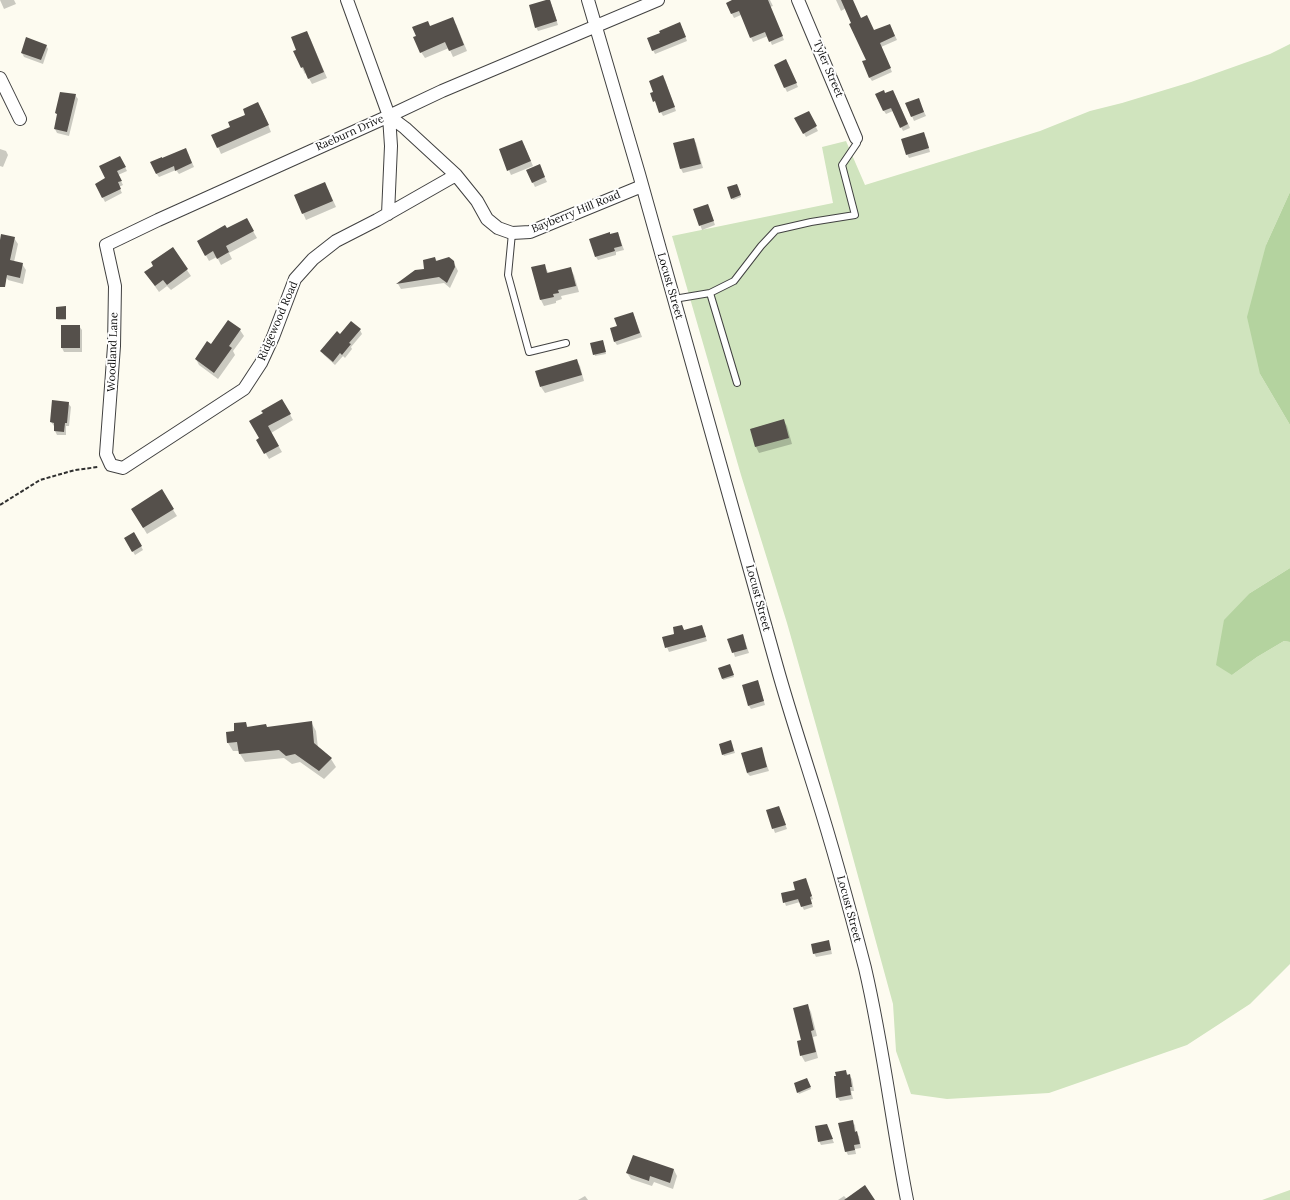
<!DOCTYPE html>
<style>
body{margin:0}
canvas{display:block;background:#fdfbf0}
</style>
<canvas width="1290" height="1200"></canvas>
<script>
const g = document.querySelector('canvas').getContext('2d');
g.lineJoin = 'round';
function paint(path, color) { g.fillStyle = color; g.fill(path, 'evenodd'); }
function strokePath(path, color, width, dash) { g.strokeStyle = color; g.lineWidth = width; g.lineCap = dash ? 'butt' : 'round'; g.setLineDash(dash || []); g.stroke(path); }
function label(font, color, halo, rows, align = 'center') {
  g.font = font + ' Lora,serif'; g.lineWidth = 4; g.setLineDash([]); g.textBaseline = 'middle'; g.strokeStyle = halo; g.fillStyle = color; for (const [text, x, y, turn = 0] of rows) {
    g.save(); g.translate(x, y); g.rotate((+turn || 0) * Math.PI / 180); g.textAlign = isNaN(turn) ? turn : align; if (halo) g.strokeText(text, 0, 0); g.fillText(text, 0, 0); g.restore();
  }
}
const green = new Path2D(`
 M 1290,44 L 1290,192 L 1266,245 L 1260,374 L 1290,425 L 1290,568 L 1250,593 L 1232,675 L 1257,657 L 1284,641 L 1290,642 L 1290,964 L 1250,1004 L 1187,1045 L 1049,1093 L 947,1099 L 911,1094 L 896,1051 L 893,1004 L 838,803 L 787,623 L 741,475 L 672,236 L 833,203 L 822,147 L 846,141 L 865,185 L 1040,131 L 1090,111 L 1122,103 L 1191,82 L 1270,54 Z
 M 1290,1190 L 1290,1200 L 1262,1200 Z`);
const forest = new Path2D(`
 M 1290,192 L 1290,425 L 1260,374 L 1247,317 L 1266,245 Z
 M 1290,568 L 1290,642 L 1284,641 L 1257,657 L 1232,675 L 1216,665 L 1224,620 L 1250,593 Z`);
const shadow = new Path2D(`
 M 0,0 L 14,0 L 16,4 L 4,9 Z
 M 550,0 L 558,25 L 538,31 L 536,27 Z
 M 735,0 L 770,0 L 773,6 L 770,7 L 784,40 L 772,45 L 768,36 L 753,42 L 741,15 L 734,18 L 732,14 L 727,3 Z
 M 836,0 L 852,0 L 861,19 L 874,32 L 892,29 L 897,40 L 881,47 L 892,72 L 872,81 L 870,78 L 867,60 L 853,23 L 846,8 L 841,11 Z
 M 680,23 L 687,41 L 655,54 L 653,50 L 661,33 Z
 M 456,24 L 467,51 L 453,57 L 449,48 L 425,58 L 421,52 L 430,27 Z
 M 310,38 L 327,78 L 312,84 L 306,73 L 305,74 L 302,68 L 295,52 Z
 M 46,45 L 48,49 L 43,64 L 24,57 L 22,53 Z
 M 788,65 L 798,87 L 787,92 L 775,66 Z
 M 665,80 L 676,111 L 663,116 L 651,94 L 654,93 Z
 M 885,94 L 895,95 L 910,128 L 903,131 L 893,111 L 886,114 L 884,111 Z
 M 75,95 L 78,99 L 69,136 L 57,133 L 55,129 L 58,116 L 56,113 Z
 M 920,103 L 926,116 L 914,121 L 907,104 Z
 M 262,110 L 271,132 L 221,154 L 218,147 L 232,127 L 246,115 Z
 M 808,112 L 818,131 L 806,137 L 796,119 Z
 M 926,137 L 930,152 L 909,158 L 907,154 Z
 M 694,139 L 696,143 L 703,168 L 683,173 L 681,169 L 675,144 Z
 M 524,145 L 533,166 L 511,175 L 500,150 Z
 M 0,149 L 6,151 L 8,155 L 3,167 L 0,166 Z
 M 188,153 L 194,167 L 179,174 L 176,170 L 159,177 L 156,173 L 162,160 Z
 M 122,161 L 127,171 L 118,175 L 123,185 L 119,187 L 122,193 L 105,202 L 103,198 L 107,179 Z
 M 541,169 L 547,182 L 535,187 L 527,170 Z
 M 738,186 L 741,197 L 733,200 L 728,188 Z
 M 328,189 L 336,207 L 306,220 L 295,195 Z
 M 708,205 L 715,225 L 702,230 L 695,210 Z
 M 246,219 L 257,238 L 229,253 L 232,259 L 221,265 L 217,257 L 209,261 L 198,241 L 227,229 Z
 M 618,233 L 624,250 L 616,252 L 616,255 L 598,260 L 596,257 Z
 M 14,238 L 18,244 L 14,262 L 22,264 L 26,270 L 23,284 L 8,280 L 5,275 L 0,274 L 0,245 Z
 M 172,248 L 191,276 L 171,290 L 167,286 L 159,292 L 149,278 L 153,266 Z
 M 435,258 L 437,261 L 452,259 L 458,271 L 450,288 L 444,283 L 401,289 L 398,284 L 415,271 L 426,269 Z
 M 544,265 L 549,274 L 570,268 L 574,275 L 579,292 L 561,296 L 562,299 L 556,301 L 556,303 L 544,306 L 541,300 L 532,268 Z
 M 66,309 L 66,320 L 58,320 L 57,319 Z
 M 633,313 L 642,337 L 617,345 L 615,342 L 618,327 Z
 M 62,326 L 79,326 L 82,330 L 82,352 L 64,352 L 62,348 Z
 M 240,330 L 244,336 L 233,351 L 235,355 L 218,379 L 199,365 L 196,359 L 211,345 Z
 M 360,330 L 362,334 L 351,347 L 352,349 L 345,358 L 343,356 L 335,365 L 324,355 L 321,351 L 341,335 Z
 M 603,342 L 606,354 L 595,356 L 591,343 Z
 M 576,360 L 580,366 L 584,381 L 545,393 L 541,387 Z
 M 282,400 L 293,420 L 271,433 L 282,452 L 269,459 L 258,440 L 260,439 L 264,413 Z
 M 68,403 L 71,407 L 69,426 L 66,426 L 66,435 L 57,435 L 55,431 L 55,426 L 54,426 L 51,422 Z
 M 783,420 L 787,426 L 792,444 L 759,453 L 756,447 L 751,429 Z
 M 170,505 L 177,516 L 147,534 L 132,509 Z
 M 134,533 L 143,550 L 135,555 L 125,538 Z
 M 682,626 L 684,631 L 702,626 L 707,641 L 669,652 L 663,638 L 676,634 Z
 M 743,635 L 749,653 L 735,657 L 729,639 Z
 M 731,667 L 734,677 L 723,680 L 723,678 Z
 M 759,685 L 765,705 L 751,709 L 749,706 Z
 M 311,722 L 316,731 L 318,748 L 331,759 L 336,767 L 324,779 L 300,762 L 292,764 L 284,758 L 245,762 L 240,754 L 239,751 L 233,751 L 228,743 L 227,733 L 236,732 L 246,723 L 248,728 L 267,728 Z
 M 732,743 L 735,753 L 724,756 L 723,754 Z
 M 761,749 L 769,771 L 750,776 L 747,773 Z
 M 779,807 L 787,829 L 775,833 L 767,811 Z
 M 805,879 L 813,899 L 811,900 L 813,907 L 804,910 L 800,902 L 786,906 L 782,894 L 796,890 Z
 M 828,941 L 830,945 L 832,954 L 816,957 L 814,953 Z
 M 808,1006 L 811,1012 L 817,1036 L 813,1037 L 818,1058 L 805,1062 L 801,1055 Z
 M 845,1071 L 852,1079 L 854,1091 L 851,1091 L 853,1099 L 840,1101 L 837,1097 Z
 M 807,1079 L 811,1089 L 799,1094 L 798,1092 Z
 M 852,1122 L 855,1125 L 856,1133 L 859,1136 L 861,1148 L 855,1149 L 856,1154 L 848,1155 L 846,1151 Z
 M 828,1129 L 834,1143 L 821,1145 L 819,1141 Z
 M 674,1170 L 677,1176 L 673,1189 L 654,1182 L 652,1186 L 631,1179 L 627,1173 Z
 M 585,1196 L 588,1200 L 578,1200 Z
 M 844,1196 L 847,1199 L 873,1200 L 838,1200 Z`);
const building = new Path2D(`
 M 546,0 L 550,0 L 557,21 L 535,28 L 529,5 Z
 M 732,0 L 768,0 L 783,36 L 769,42 L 765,32 L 750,38 L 739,11 L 731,14 L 726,3 Z
 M 841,0 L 853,0 L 861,18 L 867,15 L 874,30 L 890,24 L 895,36 L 880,43 L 891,68 L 869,78 L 862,61 L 866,60 L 849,24 L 851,23 Z
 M 453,17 L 464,45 L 449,51 L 445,42 L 420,53 L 413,37 L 416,36 L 412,27 L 428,21 L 430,26 Z
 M 680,22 L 686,37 L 652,51 L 647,38 L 660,33 L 659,31 Z
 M 307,31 L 324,72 L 308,79 L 303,67 L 301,68 L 293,51 L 296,50 L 291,37 Z
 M 26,37 L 47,45 L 41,60 L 21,53 Z
 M 786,59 L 797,83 L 784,88 L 774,65 Z
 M 663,75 L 675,107 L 659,113 L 655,101 L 653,102 L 650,93 L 653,92 L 649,81 Z
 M 884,90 L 885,93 L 893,90 L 908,124 L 900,128 L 891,108 L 883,111 L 875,94 Z
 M 60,92 L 76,94 L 67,132 L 54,129 L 57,114 L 55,113 Z
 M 919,98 L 924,112 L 911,117 L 905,103 Z
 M 258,102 L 269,125 L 217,148 L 211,135 L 230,127 L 228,122 L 245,115 L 243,109 Z
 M 809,111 L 817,126 L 803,134 L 794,118 Z
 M 924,132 L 929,148 L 906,155 L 901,139 Z
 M 694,138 L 701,164 L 680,169 L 673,143 Z
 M 522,140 L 531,161 L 507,171 L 499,149 Z
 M 186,148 L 192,163 L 175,171 L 174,166 L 156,174 L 150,162 L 162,157 L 162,158 Z
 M 120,156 L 126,167 L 117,171 L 122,181 L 118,182 L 121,189 L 102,198 L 95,184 L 105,178 L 99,166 Z
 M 540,164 L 545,177 L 532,183 L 526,170 Z
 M 325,182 L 333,201 L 302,214 L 294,195 Z
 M 737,184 L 741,195 L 731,199 L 727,187 Z
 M 708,204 L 714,221 L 699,226 L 693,209 Z
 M 247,218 L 254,231 L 226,246 L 229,252 L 217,259 L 213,251 L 205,256 L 197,241 L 225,225 L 227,228 Z
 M 610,232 L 610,234 L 618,232 L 622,246 L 614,248 L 615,251 L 595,257 L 589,239 Z
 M 1,234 L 15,237 L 10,260 L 23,263 L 20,278 L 7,275 L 5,287 L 0,287 L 0,240 Z
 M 173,247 L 188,269 L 167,285 L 163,280 L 155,286 L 144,272 L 153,266 L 151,262 Z
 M 435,257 L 436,261 L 449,257 L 454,261 L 455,267 L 447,283 L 439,277 L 396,284 L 415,270 L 424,269 L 423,260 Z
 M 545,264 L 547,273 L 571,267 L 576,286 L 558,290 L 559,293 L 553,294 L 554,297 L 540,300 L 531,267 Z
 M 66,306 L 66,319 L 56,319 L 56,307 Z
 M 633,312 L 640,333 L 614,342 L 610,328 L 617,326 L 614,318 Z
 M 228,320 L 241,329 L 229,346 L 232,348 L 214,373 L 195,359 L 207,341 L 211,344 Z
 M 351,321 L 361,329 L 349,343 L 351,344 L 342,355 L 340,353 L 333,362 L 320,351 L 337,331 L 340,334 Z
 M 61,325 L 80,325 L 80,348 L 61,348 Z
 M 603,340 L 606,352 L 593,355 L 590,343 Z
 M 577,359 L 582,375 L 540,387 L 535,371 Z
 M 282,399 L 291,414 L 268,426 L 279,446 L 264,454 L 256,440 L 259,438 L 249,421 L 263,413 L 261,411 Z
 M 52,400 L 69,402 L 67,423 L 65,423 L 64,432 L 54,431 L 54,423 L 50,422 Z
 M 784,419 L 789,438 L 755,447 L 750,429 Z
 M 162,489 L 174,509 L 143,528 L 131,509 Z
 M 134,532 L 142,546 L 132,552 L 124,538 Z
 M 682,625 L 684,630 L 702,625 L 706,637 L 665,648 L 662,637 L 674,634 L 673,627 Z
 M 743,634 L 747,649 L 732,653 L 727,639 Z
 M 730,664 L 734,675 L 722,679 L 718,668 Z
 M 758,680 L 764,701 L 748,706 L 742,685 Z
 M 312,721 L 314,743 L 332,758 L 319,771 L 295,754 L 286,756 L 279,750 L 239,754 L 237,742 L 227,743 L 226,732 L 234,731 L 234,723 L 246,722 L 247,727 L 266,724 L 267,727 Z
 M 731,740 L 734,751 L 722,755 L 719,744 Z
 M 762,747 L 767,767 L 747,773 L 741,753 Z
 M 779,806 L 786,825 L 772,829 L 766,810 Z
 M 806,878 L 812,896 L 810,897 L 812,904 L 801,907 L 798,899 L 783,903 L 781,893 L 795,890 L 793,882 Z
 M 829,940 L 831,950 L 813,954 L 811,944 Z
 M 808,1004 L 814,1030 L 811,1031 L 816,1052 L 800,1056 L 797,1041 L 801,1040 L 793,1008 Z
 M 846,1070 L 847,1075 L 850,1074 L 852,1087 L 850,1087 L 851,1095 L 836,1098 L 834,1076 L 836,1076 L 835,1072 Z
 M 807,1078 L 811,1087 L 797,1093 L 794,1083 Z
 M 853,1120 L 855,1132 L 857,1131 L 860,1144 L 854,1145 L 855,1150 L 845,1152 L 838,1123 Z
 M 827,1124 L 833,1139 L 818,1142 L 815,1126 Z
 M 633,1155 L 674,1169 L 670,1183 L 650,1176 L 649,1181 L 626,1173 Z
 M 865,1185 L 875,1200 L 844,1200 Z`);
const path = new Path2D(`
 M 0,505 L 40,480 L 75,470 L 98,467`);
const service = new Path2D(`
 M 512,233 L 508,275 L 529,352 L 566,343
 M 710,293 L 737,383
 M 674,299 L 710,293 L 734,281 L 761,246 L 776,230 L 811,222 L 855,215 L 842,165 L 857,143 L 856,138`);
const minor = new Path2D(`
 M 347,0 L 389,116 L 405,128 L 456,175 L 477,201 L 487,219 L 498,228 L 512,233 L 530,232 L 642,186
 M 588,0 L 639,174 L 777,667 C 789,710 803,752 816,794 C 834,851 850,910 865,968 C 883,1045 892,1123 907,1200
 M 798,0 L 856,138
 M 0,78 L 20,119
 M 456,175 L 377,220 L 336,241 L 313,259 L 295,279 L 273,337 L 261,363 L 244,389 L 123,468 L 111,465 L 106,454 L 114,346 L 115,286 L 106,245 L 158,220 L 389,116 L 442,91 L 658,0
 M 388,214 L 391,146 L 389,116`);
const streetNames = [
 ["Tyler Street",828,69,67],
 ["Raeburn Drive",350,133,-24],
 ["Bayberry Hill Road",576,212,-22],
 ["Locust Street",670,286,74],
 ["Ridgewood Road",278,321,-67],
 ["Woodland Lane",113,352,-88],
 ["Locust Street",758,598,75],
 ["Locust Street",849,909,75]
];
paint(green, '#d0e4be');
paint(forest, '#b4d39f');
paint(shadow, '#0003');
paint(building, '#55504b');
strokePath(service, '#414141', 8);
strokePath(minor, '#414141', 14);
strokePath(path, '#303030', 2, [4, 2]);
strokePath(service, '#fff', 6);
strokePath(minor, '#fff', 12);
label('11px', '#0e0e0e', '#fff', streetNames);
</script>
